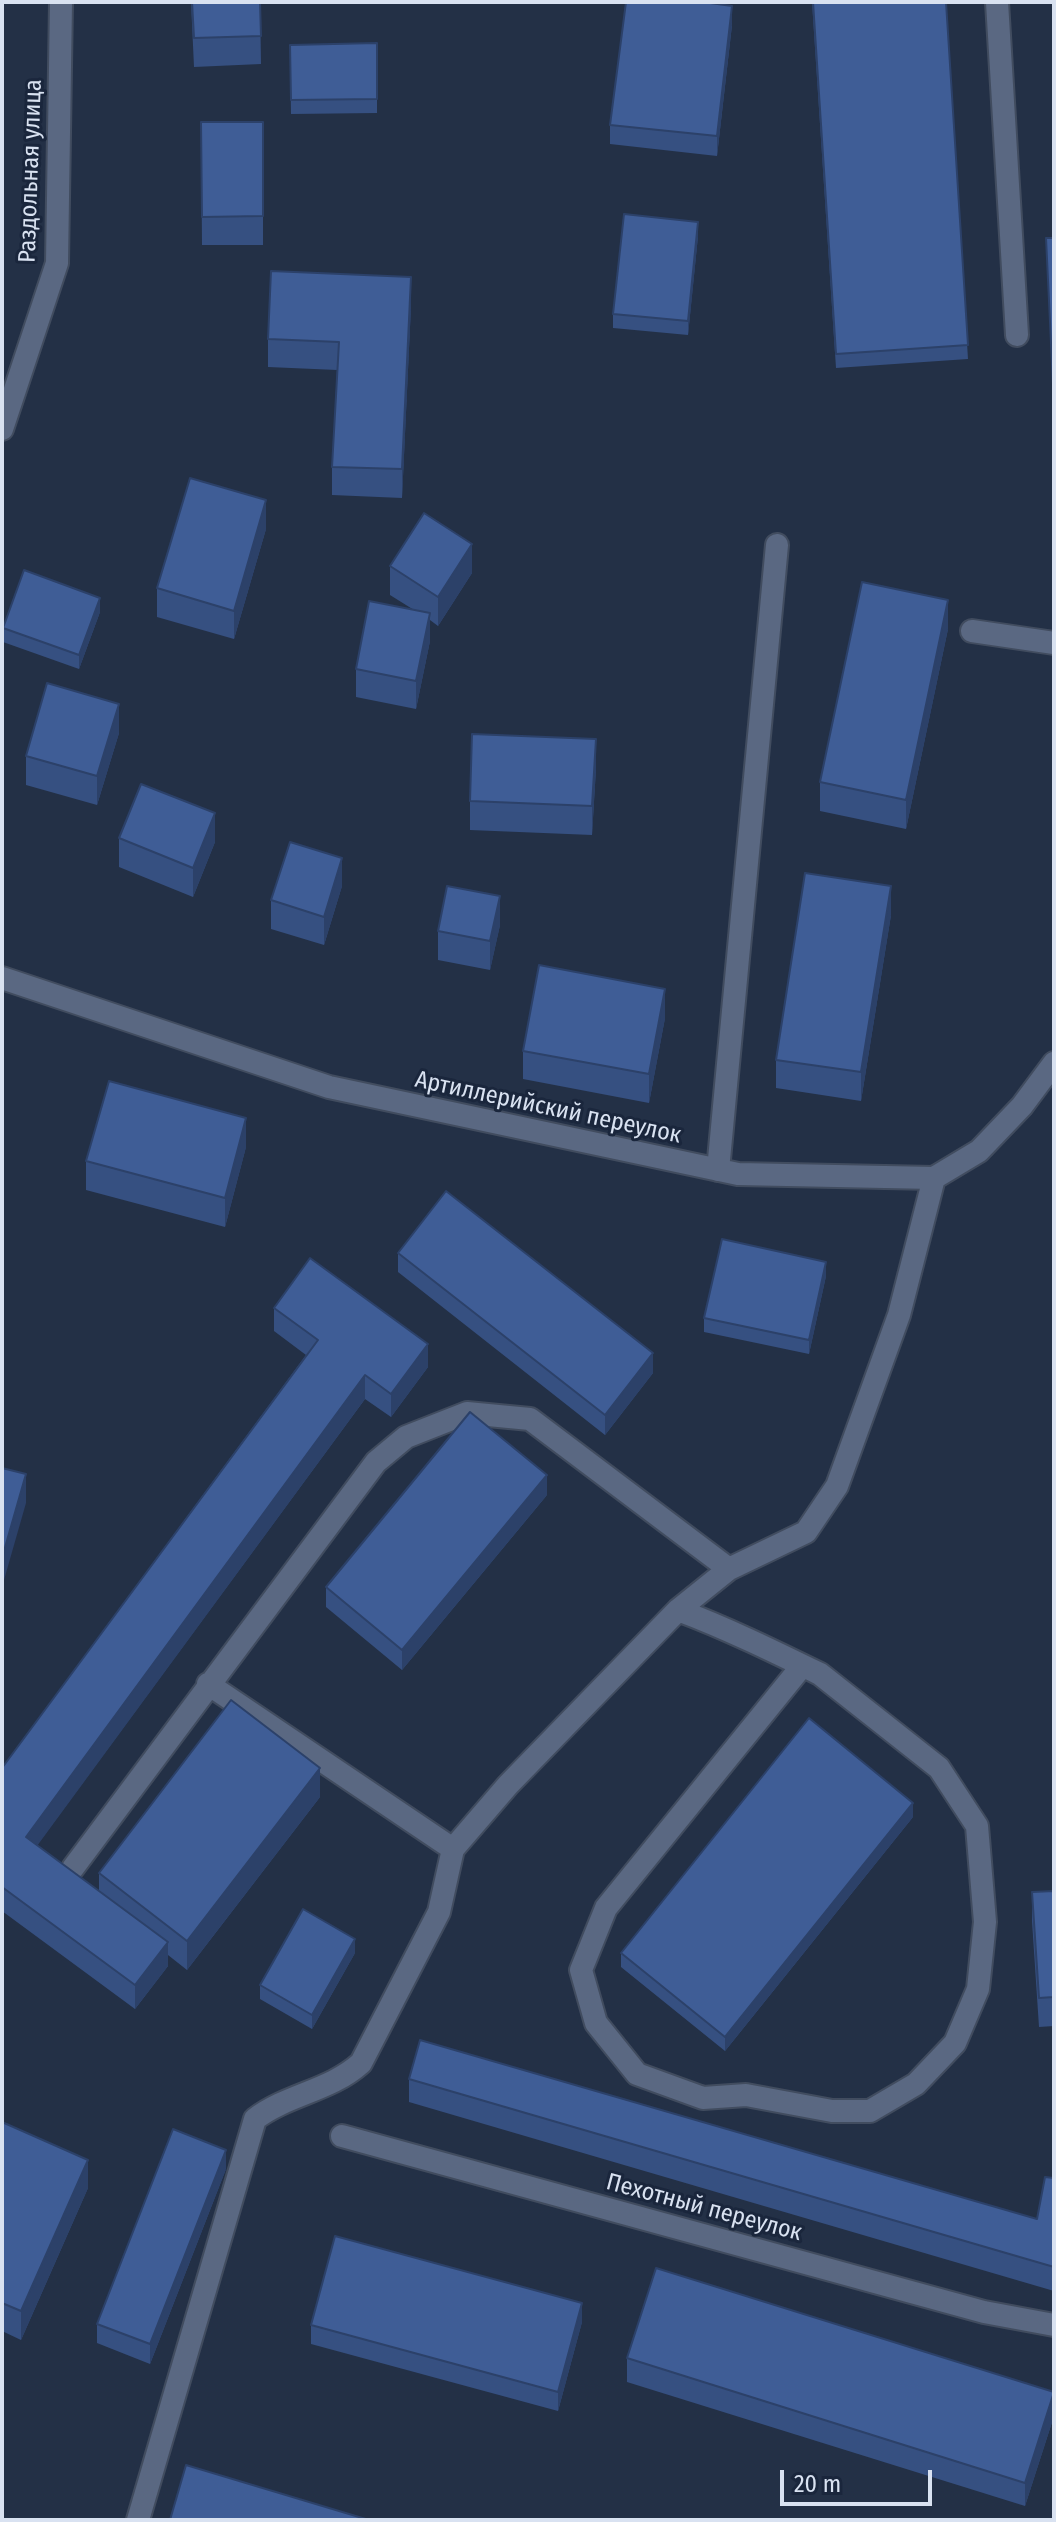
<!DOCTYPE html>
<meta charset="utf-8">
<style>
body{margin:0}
#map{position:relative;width:1056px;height:2522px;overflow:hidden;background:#233046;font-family:"Fira Sans Condensed",sans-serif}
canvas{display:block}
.frame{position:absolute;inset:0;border:4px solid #d9e2f1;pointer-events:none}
.scale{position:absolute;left:780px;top:2470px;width:152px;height:36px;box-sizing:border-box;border:4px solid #d9e2f1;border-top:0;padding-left:10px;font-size:24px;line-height:28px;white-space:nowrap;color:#d9e2f1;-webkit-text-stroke:6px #1a263c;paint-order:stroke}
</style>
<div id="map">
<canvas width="1056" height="2522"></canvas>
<div class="frame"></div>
<div class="scale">20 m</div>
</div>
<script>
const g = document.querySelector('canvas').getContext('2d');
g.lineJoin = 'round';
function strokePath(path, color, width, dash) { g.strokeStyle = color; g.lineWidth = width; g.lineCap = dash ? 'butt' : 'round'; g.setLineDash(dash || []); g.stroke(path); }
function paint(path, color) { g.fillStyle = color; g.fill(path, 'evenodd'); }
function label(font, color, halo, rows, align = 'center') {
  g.font = font + ' "Fira Sans Condensed",sans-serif'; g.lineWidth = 6; g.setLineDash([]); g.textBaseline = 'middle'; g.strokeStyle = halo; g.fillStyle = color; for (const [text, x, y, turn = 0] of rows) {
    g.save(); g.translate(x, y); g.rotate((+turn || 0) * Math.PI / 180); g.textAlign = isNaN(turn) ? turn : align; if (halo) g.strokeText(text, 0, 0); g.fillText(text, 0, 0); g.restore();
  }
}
const service = new Path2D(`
 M 997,2 L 1017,335
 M 2,429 L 57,263 L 61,2
 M 972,631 L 1054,643
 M 2,978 L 329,1087 L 738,1174 L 934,1178 L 979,1151 L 1022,1106 L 1054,1063
 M 718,1170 L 777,545
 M 678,1610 C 726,1628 773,1651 820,1674 L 939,1768 L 977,1826 L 985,1922 L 978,1989 L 955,2043 L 916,2084 L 870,2111 L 832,2111 L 746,2095 L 703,2098 L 637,2074 L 596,2023 L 581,1970 L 606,1908 L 802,1666
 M 208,1684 L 453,1849
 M 73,1868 L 376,1462 L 406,1437 L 467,1413 L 530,1419 L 729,1569
 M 342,2136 L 984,2312 L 1054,2325
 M 138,2520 L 255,2119 C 288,2094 330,2091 361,2063 L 439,1912 L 453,1849 L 508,1785 L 678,1610 L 729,1569 L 806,1532 L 837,1486 L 899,1315 L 934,1178`);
const wall = new Path2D(`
 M 191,2 L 260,2 L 261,64 L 194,67 Z
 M 812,2 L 946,2 L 968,359 L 836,368 Z
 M 732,25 L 717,156 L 610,144 L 610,125 Z
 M 377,43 L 377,113 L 291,114 L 290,45 Z
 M 201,122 L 263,122 L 263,245 L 202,245 Z
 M 698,236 L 688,335 L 613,328 L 613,314 Z
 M 411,306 L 402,498 L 332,495 L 332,467 L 337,370 L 268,367 L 268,339 Z
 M 266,529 L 234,639 L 157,617 L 157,588 Z
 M 390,566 L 472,573 L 438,626 L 430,620 L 430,641 L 416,709 L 356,697 L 356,669 L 414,610 L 390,595 Z
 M 100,612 L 79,669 L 3,642 L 3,628 Z
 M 948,629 L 906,829 L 820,811 L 820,782 Z
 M 119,733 L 97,805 L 26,785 L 26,756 Z
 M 596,768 L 592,835 L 470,830 L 470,801 Z
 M 119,838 L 215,842 L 193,897 L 119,867 Z
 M 342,886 L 324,945 L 271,929 L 271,900 Z
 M 891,915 L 861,1101 L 776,1088 L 776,1060 Z
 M 500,925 L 490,970 L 438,960 L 438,931 Z
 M 665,1018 L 649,1103 L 523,1079 L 523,1051 Z
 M 246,1147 L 225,1227 L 86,1190 L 86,1161 Z
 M 398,1253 L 653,1373 L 605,1435 L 398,1272 Z
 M 826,1276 L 809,1354 L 704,1332 L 704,1318 Z
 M 274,1308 L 428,1367 L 391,1417 L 365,1399 L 37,1845 L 99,1891 L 99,1873 L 320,1797 L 187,1970 L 168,1955 L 168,1966 L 135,2009 L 2,1911 L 2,1768 L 306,1355 L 274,1331 Z
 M 547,1495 L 402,1670 L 326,1607 L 326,1587 Z
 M 913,1817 L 725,2051 L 621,1967 L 621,1953 Z
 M 1054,1891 L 1054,2026 L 1039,2027 L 1032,1921 L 1032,1892 Z
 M 355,1953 L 312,2029 L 260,1999 L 260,1985 Z
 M 409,2079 L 1037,2219 L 1054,2178 L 1054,2291 L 409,2102 Z
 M 2,2122 L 88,2188 L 21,2340 L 2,2331 Z
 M 226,2169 L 150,2364 L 97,2343 L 97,2324 Z
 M 582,2322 L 558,2411 L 311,2344 L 311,2325 Z
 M 627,2358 L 1054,2416 L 1025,2506 L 627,2382 Z`);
const shadedWall = new Path2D(`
 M 732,6 L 732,25 L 717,156 L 717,136 Z
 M 698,222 L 698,236 L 688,335 L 688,321 Z
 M 411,277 L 411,306 L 402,498 L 402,469 Z
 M 266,500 L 266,529 L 234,639 L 234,611 Z
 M 472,544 L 472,573 L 438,626 L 438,597 Z
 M 100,598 L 100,612 L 79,669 L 79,655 Z
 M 948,600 L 948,629 L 906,829 L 906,800 Z
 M 430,613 L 430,641 L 416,709 L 416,681 Z
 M 119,704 L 119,733 L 97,805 L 97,776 Z
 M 596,739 L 596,768 L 592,835 L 592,806 Z
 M 215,813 L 215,842 L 193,897 L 193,868 Z
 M 342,858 L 342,886 L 324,945 L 324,917 Z
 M 891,886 L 891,915 L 861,1101 L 861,1072 Z
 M 500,896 L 500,925 L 490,970 L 490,941 Z
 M 665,989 L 665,1018 L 649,1103 L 649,1074 Z
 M 246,1118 L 246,1147 L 225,1227 L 225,1198 Z
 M 826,1262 L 826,1276 L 809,1354 L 809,1340 Z
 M 428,1344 L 428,1367 L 391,1417 L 391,1394 Z
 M 653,1353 L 653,1373 L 605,1435 L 605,1415 Z
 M 365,1375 L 365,1399 L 26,1861 L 26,1837 Z
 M 26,1474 L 26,1503 L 2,1587 L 2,1558 Z
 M 547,1475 L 547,1495 L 402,1670 L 402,1650 Z
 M 320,1768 L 320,1797 L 187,1970 L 187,1941 Z
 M 913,1803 L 913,1817 L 725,2051 L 725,2037 Z
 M 355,1939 L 355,1953 L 312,2029 L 312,2015 Z
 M 168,1942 L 168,1966 L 135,2009 L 135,1985 Z
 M 226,2150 L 226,2169 L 150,2364 L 150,2344 Z
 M 88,2160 L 88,2188 L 21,2340 L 21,2311 Z
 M 582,2303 L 582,2322 L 558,2411 L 558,2392 Z
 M 1054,2392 L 1054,2416 L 1025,2506 L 1025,2483 Z`);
const building = new Path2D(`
 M 192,2 L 260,2 L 261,36 L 194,38 Z
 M 626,2 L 703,2 L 732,6 L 717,136 L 610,125 Z
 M 813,2 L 946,2 L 968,345 L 836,354 Z
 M 377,43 L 377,99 L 291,100 L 290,45 Z
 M 201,122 L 263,122 L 263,216 L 202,217 Z
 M 624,214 L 698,222 L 688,321 L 613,314 Z
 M 1046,238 L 1054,238 L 1054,406 Z
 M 271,271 L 411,277 L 402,469 L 332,467 L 339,342 L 268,339 Z
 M 190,478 L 266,500 L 234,611 L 157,588 Z
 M 424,513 L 472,544 L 438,597 L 390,566 Z
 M 24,570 L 100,598 L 79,655 L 3,628 Z
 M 862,582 L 948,600 L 906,800 L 820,782 Z
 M 369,601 L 430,613 L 416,681 L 356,669 Z
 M 47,683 L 119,704 L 97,776 L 26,756 Z
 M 472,734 L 596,739 L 592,806 L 470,801 Z
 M 141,784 L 215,813 L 193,868 L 119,838 Z
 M 290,842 L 342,858 L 324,917 L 271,900 Z
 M 805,873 L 891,886 L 861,1072 L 776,1060 Z
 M 447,886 L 500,896 L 490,941 L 438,931 Z
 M 539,965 L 665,989 L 649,1074 L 523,1051 Z
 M 109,1081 L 246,1118 L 225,1198 L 86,1161 Z
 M 446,1191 L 653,1353 L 605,1415 L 398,1253 Z
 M 722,1239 L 826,1262 L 809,1340 L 704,1318 Z
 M 310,1258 L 428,1344 L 391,1394 L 365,1375 L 26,1837 L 168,1942 L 135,1985 L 2,1887 L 2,1768 L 318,1340 L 274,1308 Z
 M 470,1412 L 547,1475 L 402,1650 L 326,1587 Z
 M 2,1468 L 26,1474 L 2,1558 Z
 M 231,1700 L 320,1768 L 187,1941 L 99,1873 Z
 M 809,1718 L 913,1803 L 725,2037 L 621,1953 Z
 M 1054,1891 L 1054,1997 L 1039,1998 L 1032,1892 Z
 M 303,1909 L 355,1939 L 312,2015 L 260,1985 Z
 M 420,2040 L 1037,2219 L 1045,2177 L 1054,2178 L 1054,2267 L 409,2079 Z
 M 2,2122 L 88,2160 L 21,2311 L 2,2303 Z
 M 173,2129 L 226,2150 L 150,2344 L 97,2324 Z
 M 335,2236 L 582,2303 L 558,2392 L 311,2325 Z
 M 656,2268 L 1054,2392 L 1025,2483 L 627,2358 Z
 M 186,2465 L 369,2520 L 170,2520 Z`);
const streetNames = [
 ["Раздольная улица",31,171,-88],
 ["Артиллерийский переулок",548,1108,12],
 ["Пехотный переулок",704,2208,15]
];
strokePath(service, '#414c5f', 26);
strokePath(service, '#5a6882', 22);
paint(wall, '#365081');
paint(shadedWall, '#2c4169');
paint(building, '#3f5d96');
strokePath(building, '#2c4169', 2);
label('24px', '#d9e2f1', '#1a263c', streetNames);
</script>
